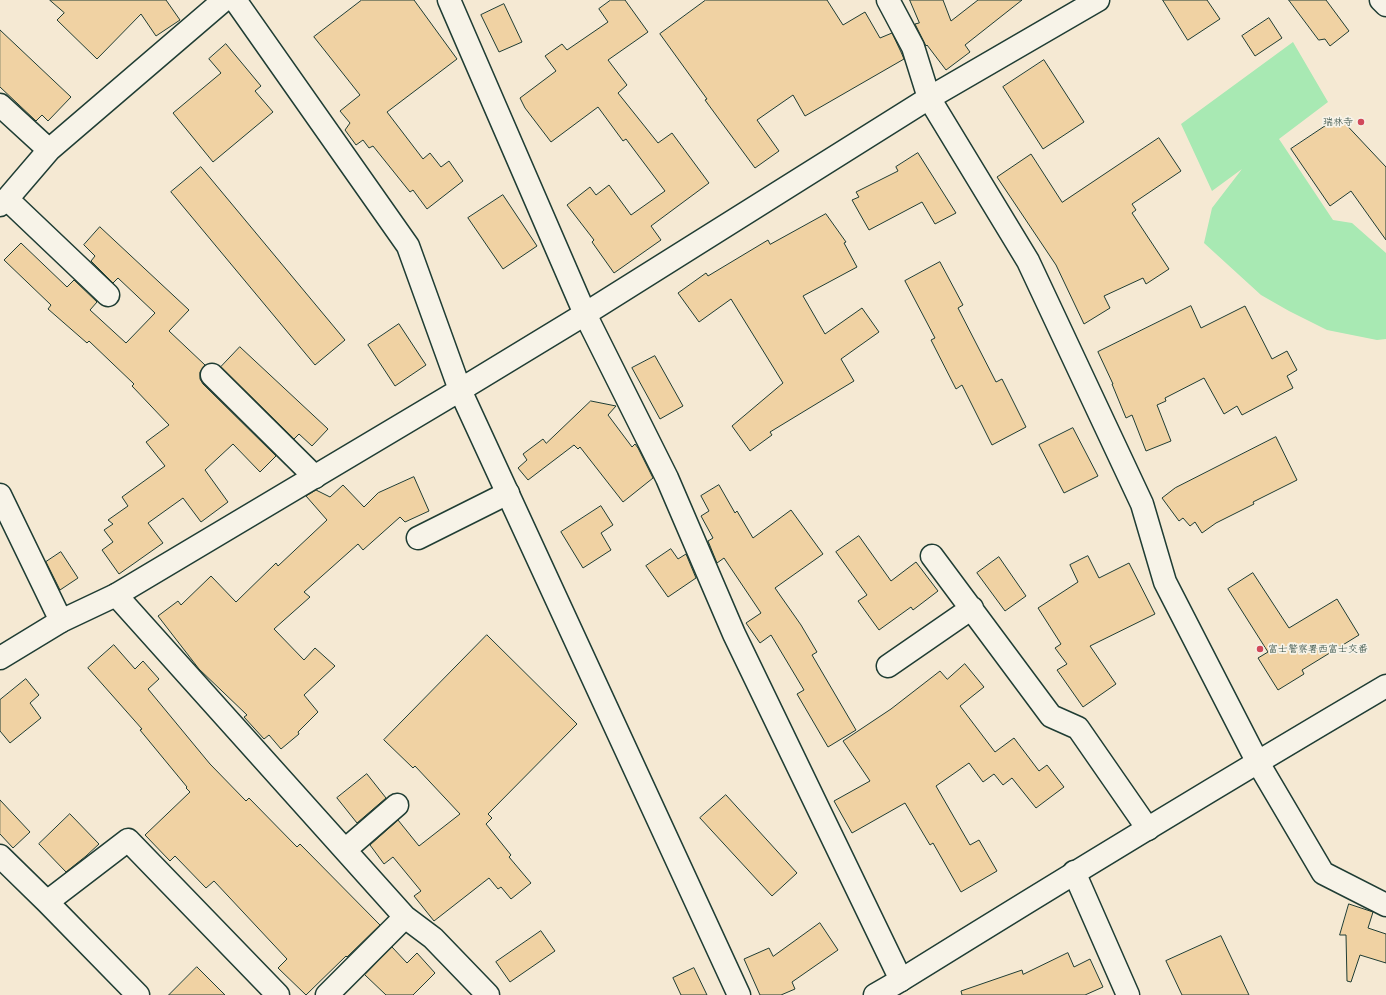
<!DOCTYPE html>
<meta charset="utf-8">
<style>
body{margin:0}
canvas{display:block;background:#f5e9d3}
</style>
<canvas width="1386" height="995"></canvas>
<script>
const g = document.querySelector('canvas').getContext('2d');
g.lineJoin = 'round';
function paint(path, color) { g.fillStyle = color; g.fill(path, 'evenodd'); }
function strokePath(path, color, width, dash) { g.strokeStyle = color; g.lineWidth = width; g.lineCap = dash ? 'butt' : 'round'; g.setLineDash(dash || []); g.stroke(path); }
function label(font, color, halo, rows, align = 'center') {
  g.font = font + ' "Playpen Sans","Klee One",sans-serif'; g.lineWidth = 3.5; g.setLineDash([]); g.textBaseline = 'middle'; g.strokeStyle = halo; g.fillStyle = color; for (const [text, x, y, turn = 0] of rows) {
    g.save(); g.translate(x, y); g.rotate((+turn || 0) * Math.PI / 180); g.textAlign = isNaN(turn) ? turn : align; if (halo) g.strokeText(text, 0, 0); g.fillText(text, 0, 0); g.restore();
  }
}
const green = new Path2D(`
 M 1293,42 L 1328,102 L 1279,139 L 1333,220 L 1352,223 L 1386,253 L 1386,339 L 1377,340 L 1327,330 L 1289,311 L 1261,295 L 1204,243 L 1212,208 L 1242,169 L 1212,191 L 1181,124 Z`);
const building = new Path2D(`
 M 50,0 L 166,0 L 180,20 L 156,36 L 141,14 L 97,59 L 57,20 L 64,13 Z
 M 362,0 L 414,0 L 457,59 L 387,112 L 423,159 L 430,153 L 441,167 L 449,161 L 463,181 L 427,209 L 413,190 L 410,192 L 373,146 L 369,148 L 363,140 L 356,145 L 345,130 L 350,123 L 340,111 L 360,95 L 314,37 Z
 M 611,0 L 625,0 L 648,32 L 608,60 L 627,85 L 618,93 L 658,143 L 672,133 L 709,183 L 651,226 L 661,240 L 614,273 L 592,242 L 594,240 L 567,205 L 590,187 L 596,195 L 609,185 L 631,215 L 665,191 L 626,139 L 623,141 L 598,107 L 551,142 L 525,108 L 520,98 L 556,71 L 545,56 L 562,44 L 567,50 L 608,22 L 599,9 Z
 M 706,0 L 827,0 L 843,25 L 865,12 L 880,38 L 892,33 L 901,52 L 904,59 L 805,116 L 793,95 L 757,120 L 779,151 L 755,168 L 705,100 L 707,99 L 660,34 Z
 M 910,0 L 943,0 L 951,21 L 978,0 L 1022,0 L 965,45 L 970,52 L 946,70 L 927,45 L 926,46 L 915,24 L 919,23 Z
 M 1163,0 L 1207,0 L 1220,19 L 1188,40 Z
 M 1289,0 L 1326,0 L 1349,31 L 1330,46 L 1325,39 L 1319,40 Z
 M 504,4 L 522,42 L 499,52 L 481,15 Z
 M 1269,18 L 1282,38 L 1255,56 L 1242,36 Z
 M 0,30 L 71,97 L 48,121 L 42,115 L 36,121 L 0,87 Z
 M 226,44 L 261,86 L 255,91 L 273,112 L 213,162 L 173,113 L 221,73 L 209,59 Z
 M 1044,60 L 1084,122 L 1043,149 L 1003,87 Z
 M 1339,117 L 1386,167 L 1386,240 L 1351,191 L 1330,206 L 1291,149 Z
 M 1159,138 L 1181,171 L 1132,204 L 1136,210 L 1132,213 L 1169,269 L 1146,284 L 1143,278 L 1104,296 L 1110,308 L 1084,324 L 1056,265 L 997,177 L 1031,154 L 1062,202 Z
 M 918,153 L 956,213 L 935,224 L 922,202 L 869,230 L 852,200 L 859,197 L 856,192 L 898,171 L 896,167 Z
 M 201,167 L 345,340 L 315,365 L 171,192 Z
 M 503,195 L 537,246 L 503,269 L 468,218 Z
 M 826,214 L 846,242 L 844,243 L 857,267 L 803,296 L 825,334 L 862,308 L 879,332 L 841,359 L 854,381 L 770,432 L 772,435 L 750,451 L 732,426 L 783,383 L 731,299 L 699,322 L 678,293 L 706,273 L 708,276 L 768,240 L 770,244 Z
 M 100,227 L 189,310 L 169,331 L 205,365 L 200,372 L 200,379 L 203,384 L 276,456 L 260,472 L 233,444 L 205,470 L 228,502 L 201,522 L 183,498 L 148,523 L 163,543 L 119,574 L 102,550 L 113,542 L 104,530 L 113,524 L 108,520 L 128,506 L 122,497 L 165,466 L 146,442 L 169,425 L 132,386 L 134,384 L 89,341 L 87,343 L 48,309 L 51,305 L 4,260 L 21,243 L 67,287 L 74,280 L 97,302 L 90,310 L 126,343 L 155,313 L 118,278 L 113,283 L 91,261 L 95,256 L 84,245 Z
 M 940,262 L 963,305 L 958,308 L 996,382 L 1002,379 L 1026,427 L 992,445 L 962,385 L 956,389 L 931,340 L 935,338 L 905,281 Z
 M 1191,306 L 1201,328 L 1245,306 L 1272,359 L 1287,351 L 1297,370 L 1287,376 L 1293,388 L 1242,415 L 1237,406 L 1224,414 L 1204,378 L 1165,398 L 1166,401 L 1157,405 L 1171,441 L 1146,451 L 1132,415 L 1126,418 L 1112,384 L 1113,384 L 1098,352 Z
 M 399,324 L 426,365 L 395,386 L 368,345 Z
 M 240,347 L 328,429 L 312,446 L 299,434 L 294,439 L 221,367 Z
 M 655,356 L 683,406 L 660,419 L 632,368 Z
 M 591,401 L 616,406 L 608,415 L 632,447 L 635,444 L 638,448 L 653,478 L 623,502 L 580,447 L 578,449 L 574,445 L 528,480 L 518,468 L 527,460 L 523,454 L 543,439 L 546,443 Z
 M 1073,428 L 1098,476 L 1064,493 L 1039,445 Z
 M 1276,437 L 1297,480 L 1253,502 L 1254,504 L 1216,523 L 1202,533 L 1195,522 L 1190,526 L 1183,518 L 1179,521 L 1162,498 L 1175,488 Z
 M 414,477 L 429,511 L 405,522 L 400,517 L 363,550 L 358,544 L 304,592 L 310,597 L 274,629 L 304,660 L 315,648 L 335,666 L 304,695 L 318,712 L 298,732 L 299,734 L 281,749 L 269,735 L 264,739 L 244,717 L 247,715 L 199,669 L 158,616 L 178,601 L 181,605 L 211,576 L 236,602 L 276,563 L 278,566 L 327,520 L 306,496 L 316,490 L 330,497 L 343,485 L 364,507 L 378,493 Z
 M 719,485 L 735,513 L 737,511 L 753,538 L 791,510 L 823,554 L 775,588 L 801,625 L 817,652 L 812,655 L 856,730 L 828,747 L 797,694 L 804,690 L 771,635 L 760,643 L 746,623 L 761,613 L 724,558 L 717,563 L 708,541 L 713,538 L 701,516 L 709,511 L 701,496 Z
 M 601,506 L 613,525 L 601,533 L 611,550 L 583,568 L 561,532 Z
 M 859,536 L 891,581 L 916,562 L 938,591 L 913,610 L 911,607 L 879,630 L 858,601 L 867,595 L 836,552 Z
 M 671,549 L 678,559 L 686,554 L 696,578 L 668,597 L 646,566 Z
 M 61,552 L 78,578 L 60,590 L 46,562 Z
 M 1088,556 L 1099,578 L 1129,563 L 1155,614 L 1090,646 L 1116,684 L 1083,707 L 1057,670 L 1067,664 L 1055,648 L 1061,644 L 1038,608 L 1078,582 L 1070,565 Z
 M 999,557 L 1026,596 L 1005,611 L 977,573 Z
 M 1253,573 L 1289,628 L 1337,599 L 1359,635 L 1302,670 L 1304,674 L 1278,690 L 1258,658 L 1268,652 L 1228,589 Z
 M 487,635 L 577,724 L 488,814 L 492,818 L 486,824 L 511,855 L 509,857 L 531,883 L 511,899 L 501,887 L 498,889 L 489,878 L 434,921 L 414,896 L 421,891 L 393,857 L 384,864 L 370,845 L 398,820 L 419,846 L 460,814 L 415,766 L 413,768 L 384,740 Z
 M 114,645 L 135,669 L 143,661 L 159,679 L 148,689 L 210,764 L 246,801 L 249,798 L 297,847 L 300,844 L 380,925 L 347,957 L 346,956 L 306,995 L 278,968 L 287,959 L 214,881 L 206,888 L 175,856 L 170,861 L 145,835 L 190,792 L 186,788 L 187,787 L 140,730 L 142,729 L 88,668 Z
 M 965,664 L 984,687 L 960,706 L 995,752 L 1014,738 L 1039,771 L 1047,765 L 1064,787 L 1036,808 L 1012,778 L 1003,785 L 994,774 L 983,782 L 969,763 L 936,786 L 970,845 L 979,840 L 997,871 L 961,892 L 933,843 L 930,845 L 905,803 L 852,833 L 834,801 L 870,781 L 843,741 L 891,709 L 940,671 L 947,679 Z
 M 26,679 L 39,695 L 30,703 L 41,718 L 10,743 L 0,731 L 0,700 Z
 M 367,774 L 386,798 L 357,823 L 337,798 Z
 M 726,795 L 797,873 L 772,896 L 700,818 Z
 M 0,800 L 30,832 L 13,848 L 0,834 Z
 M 70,814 L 99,844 L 86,856 L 66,872 L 39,844 Z
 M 1349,904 L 1373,912 L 1368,928 L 1386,934 L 1386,963 L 1360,955 L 1351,982 L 1347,981 L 1346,935 L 1340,935 Z
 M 820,923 L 838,950 L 792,982 L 795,989 L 781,995 L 760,995 L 744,959 L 769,948 L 773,956 Z
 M 541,931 L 555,951 L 510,982 L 496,962 Z
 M 1221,936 L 1249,995 L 1182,995 L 1166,961 Z
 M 392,947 L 407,963 L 417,953 L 435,973 L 413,995 L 386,995 L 365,975 Z
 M 1068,953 L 1074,967 L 1090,959 L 1103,987 L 1085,995 L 962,995 L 961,991 L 1022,970 L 1023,974 Z
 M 197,967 L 225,995 L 169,995 Z
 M 694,968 L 707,995 L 681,995 L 673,978 Z`);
const street = new Path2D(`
 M 449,0 L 585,314 L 667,478 L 734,634 L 901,980
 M 888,0 L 913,47 L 929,98 L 1028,261 L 1142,504 L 1165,582 L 1257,761 L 1323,873 L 1386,905
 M 1381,0 L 1386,5
 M 0,105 L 49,150
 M 7,199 L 108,295
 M 0,205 L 7,199 L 49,150 L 224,0
 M 212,375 L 315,477
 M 0,495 L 61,621
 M 418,538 L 508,493
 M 932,556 L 1051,716 L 1078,728 L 1148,829
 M 116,595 L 405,917 L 433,938 L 488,995
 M 888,666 L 972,608
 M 345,850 L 397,805
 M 0,856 L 47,902 L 138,995
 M 1074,872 L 1128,995
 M 47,902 L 128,840 L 278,995
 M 327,995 L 405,917`);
const secondary = new Path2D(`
 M 235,0 L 408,246 L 460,390 L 739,995
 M 0,658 L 61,621 L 116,595 L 460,390 L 585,314 L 929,98 L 1098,0
 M 875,995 L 901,980 C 1062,880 1223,782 1386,686`);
const markers = [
 [1361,122,4,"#d1495b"],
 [1260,649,4,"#d1495b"]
];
const poiNames = [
 ["瑞林寺",1353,122],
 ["富士警察署西富士交番",1268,649,"left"]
];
paint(green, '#a8e9b3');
paint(building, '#f0d2a3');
strokePath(building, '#1f3d34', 1);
strokePath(street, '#1f3d34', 25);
strokePath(secondary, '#1f3d34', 25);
strokePath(street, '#f7f3e8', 22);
strokePath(secondary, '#f7f3e8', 22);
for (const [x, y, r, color] of markers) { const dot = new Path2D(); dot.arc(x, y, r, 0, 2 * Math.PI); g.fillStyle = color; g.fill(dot); strokePath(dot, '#f7f3e8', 1.5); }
label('10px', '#1f3d34', '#f7f3e8', poiNames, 'right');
</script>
